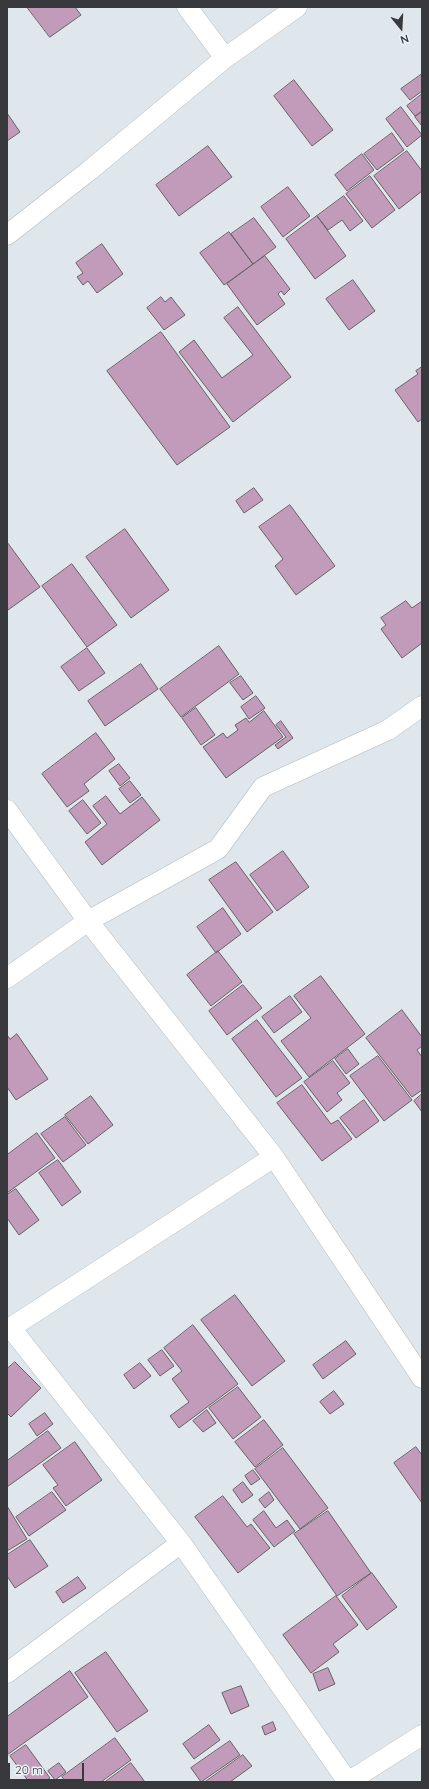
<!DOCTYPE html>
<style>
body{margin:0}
#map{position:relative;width:429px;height:1789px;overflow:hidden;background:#dfe6ec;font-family:Quicksand,sans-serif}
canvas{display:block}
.frame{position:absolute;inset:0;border:8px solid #37393c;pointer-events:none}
.north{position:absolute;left:381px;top:8px;width:40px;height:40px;-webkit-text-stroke:3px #edf3f9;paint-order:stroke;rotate:162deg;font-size:11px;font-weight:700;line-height:16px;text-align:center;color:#37393c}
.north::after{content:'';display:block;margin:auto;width:14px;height:18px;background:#37393c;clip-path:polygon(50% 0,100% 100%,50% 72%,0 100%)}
.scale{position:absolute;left:8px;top:1763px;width:76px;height:18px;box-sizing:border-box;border:2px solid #37393c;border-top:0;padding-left:5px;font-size:12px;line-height:14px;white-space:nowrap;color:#37393c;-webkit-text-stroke:3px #edf3f9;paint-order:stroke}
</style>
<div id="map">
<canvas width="429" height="1789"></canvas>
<div class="frame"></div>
<div class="north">N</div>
<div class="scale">20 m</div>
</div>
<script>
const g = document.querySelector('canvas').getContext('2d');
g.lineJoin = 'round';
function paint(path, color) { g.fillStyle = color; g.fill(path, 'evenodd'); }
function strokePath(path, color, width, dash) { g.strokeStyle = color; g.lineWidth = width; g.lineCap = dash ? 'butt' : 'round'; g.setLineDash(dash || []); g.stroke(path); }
const building = new Path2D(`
 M 27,7 L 75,7 L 81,15 L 50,37 Z
 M 422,74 L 422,91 L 410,100 L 401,89 Z
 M 294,80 L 333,130 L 312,146 L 274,96 Z
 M 422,94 L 422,111 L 415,116 L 407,106 Z
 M 401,107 L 422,135 L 407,147 L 386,119 Z
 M 422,112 L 422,124 L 421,125 L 415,117 Z
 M 7,113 L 20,132 L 7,141 Z
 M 392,133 L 404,150 L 377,170 L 364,154 Z
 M 208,146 L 232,177 L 179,216 L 156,185 Z
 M 407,151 L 422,171 L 422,191 L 399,209 L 374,176 Z
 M 362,154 L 374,170 L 347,191 L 335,175 Z
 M 370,176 L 395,210 L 372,228 L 346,194 Z
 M 288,187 L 310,216 L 283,237 L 261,207 Z
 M 344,196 L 363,221 L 350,231 L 342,220 L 328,230 L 317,216 Z
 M 317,216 L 346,256 L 315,279 L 286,239 Z
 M 254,218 L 276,247 L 253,264 L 231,234 Z
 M 229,232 L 253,264 L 224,285 L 200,253 Z
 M 102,244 L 123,274 L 97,293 L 88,281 L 83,285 L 77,277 L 83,273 L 76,263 Z
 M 265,256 L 290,289 L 284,295 L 281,291 L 278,294 L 285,304 L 257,325 L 227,284 Z
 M 353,280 L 375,311 L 349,330 L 326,299 Z
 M 161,297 L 165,302 L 171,297 L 185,315 L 164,330 L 147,308 Z
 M 238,307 L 291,377 L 233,422 L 179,352 L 194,340 L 222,378 L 253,355 L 224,318 Z
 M 161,332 L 230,427 L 177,465 L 107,371 Z
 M 422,367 L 422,419 L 418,422 L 395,390 L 418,374 L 416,371 Z
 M 254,488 L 263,500 L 244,513 L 236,501 Z
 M 290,505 L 335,566 L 296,595 L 275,566 L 283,559 L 259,527 Z
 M 125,529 L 169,590 L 131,618 L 86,557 Z
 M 7,542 L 40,587 L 8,610 L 7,609 Z
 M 72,564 L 117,625 L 87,647 L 42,586 Z
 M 406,601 L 412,608 L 422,601 L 422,643 L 402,658 L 381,629 L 386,625 L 381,618 Z
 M 219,646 L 239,674 L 181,717 L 160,689 Z
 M 87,648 L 105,673 L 79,691 L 61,667 Z
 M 141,664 L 158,689 L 105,726 L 88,701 Z
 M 241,676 L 253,693 L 243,700 L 230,683 Z
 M 256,696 L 265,708 L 249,719 L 241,707 Z
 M 196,708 L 215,735 L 201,745 L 182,718 Z
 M 264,711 L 283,737 L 226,778 L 203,747 L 223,733 L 227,738 L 238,730 L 235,725 L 246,718 L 249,722 Z
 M 281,721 L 293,738 L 278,749 L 275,745 L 286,737 L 276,725 Z
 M 96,733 L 115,759 L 84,784 L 89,791 L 67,807 L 42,774 Z
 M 119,764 L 130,778 L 120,786 L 109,771 Z
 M 130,781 L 141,795 L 130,803 L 119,789 Z
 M 106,796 L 120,814 L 142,797 L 160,820 L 102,865 L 85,842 L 107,824 L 93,806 Z
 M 83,800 L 101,823 L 87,834 L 69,811 Z
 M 283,851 L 309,887 L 277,911 L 250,875 Z
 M 236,862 L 273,912 L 247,932 L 209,880 Z
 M 223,908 L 241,934 L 216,953 L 197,927 Z
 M 218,951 L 242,982 L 211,1006 L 187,975 Z
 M 321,976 L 365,1034 L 309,1077 L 281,1041 L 311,1018 L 294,996 Z
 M 243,985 L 262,1008 L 227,1035 L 209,1011 Z
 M 290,996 L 302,1012 L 274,1033 L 262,1017 Z
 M 402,1010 L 422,1037 L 422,1046 L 417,1050 L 422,1057 L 422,1090 L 412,1097 L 366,1038 Z
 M 257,1020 L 302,1078 L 276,1097 L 232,1039 Z
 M 17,1034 L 48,1079 L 16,1100 L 7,1087 L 7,1035 L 10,1039 Z
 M 348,1049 L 359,1064 L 346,1074 L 335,1059 Z
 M 378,1056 L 412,1100 L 384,1121 L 350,1076 Z
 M 333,1061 L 350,1083 L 337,1093 L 342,1100 L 327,1112 L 304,1082 Z
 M 302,1085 L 331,1124 L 338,1120 L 352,1139 L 322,1161 L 277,1103 Z
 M 422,1094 L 422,1112 L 414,1101 Z
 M 91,1096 L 113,1125 L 88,1144 L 65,1115 Z
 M 364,1100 L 379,1121 L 356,1138 L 340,1118 Z
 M 65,1117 L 86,1145 L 63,1162 L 41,1134 Z
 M 37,1133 L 55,1158 L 7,1193 L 7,1155 Z
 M 58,1160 L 81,1192 L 62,1206 L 39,1173 Z
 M 16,1189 L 39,1220 L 19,1235 L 7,1218 L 7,1195 Z
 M 235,1295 L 285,1361 L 252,1386 L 201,1320 Z
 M 193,1325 L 238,1384 L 179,1428 L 170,1416 L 189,1402 L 172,1379 L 182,1371 L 164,1348 Z
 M 346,1341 L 356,1354 L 323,1379 L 313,1365 Z
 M 162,1350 L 174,1366 L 160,1376 L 148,1360 Z
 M 15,1362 L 41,1388 L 11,1417 L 7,1413 L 7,1369 Z
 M 140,1363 L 151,1376 L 134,1389 L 124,1375 Z
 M 238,1387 L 261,1417 L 233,1439 L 209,1408 Z
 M 334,1391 L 344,1404 L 330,1414 L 320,1402 Z
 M 207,1410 L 216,1423 L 203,1432 L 193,1421 Z
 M 45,1413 L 53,1424 L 37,1436 L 29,1424 Z
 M 264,1420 L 283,1445 L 255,1467 L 235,1442 Z
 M 48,1431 L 61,1448 L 7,1487 L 7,1461 Z
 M 75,1442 L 102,1480 L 66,1506 L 53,1488 L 58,1485 L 43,1465 Z
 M 416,1447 L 422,1455 L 422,1503 L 394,1463 Z
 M 283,1448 L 328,1508 L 300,1529 L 255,1469 Z
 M 253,1470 L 260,1479 L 251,1485 L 245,1476 Z
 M 243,1482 L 253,1495 L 242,1503 L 233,1490 Z
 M 52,1492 L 66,1510 L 29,1536 L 16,1517 Z
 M 269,1492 L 274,1500 L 265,1508 L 259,1500 Z
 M 223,1496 L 247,1527 L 251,1524 L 270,1548 L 238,1573 L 195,1517 Z
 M 7,1506 L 27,1539 L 7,1551 Z
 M 264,1511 L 276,1528 L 287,1520 L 295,1531 L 274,1547 L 253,1520 Z
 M 328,1511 L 371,1573 L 337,1596 L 294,1534 Z
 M 30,1540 L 48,1566 L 15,1588 L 7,1576 L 7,1555 Z
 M 372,1573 L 397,1607 L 367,1630 L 342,1596 Z
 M 78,1577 L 86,1588 L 63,1603 L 56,1592 Z
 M 336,1596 L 358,1625 L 333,1644 L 339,1652 L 311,1673 L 283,1635 Z
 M 106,1652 L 148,1711 L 117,1732 L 75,1673 Z
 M 328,1668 L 335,1684 L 319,1691 L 313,1674 Z
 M 70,1671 L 88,1697 L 7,1755 L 7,1717 Z
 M 241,1686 L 249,1706 L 231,1714 L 222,1693 Z
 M 273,1722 L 276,1730 L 265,1735 L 262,1727 Z
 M 209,1725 L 220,1740 L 194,1759 L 183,1744 Z
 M 115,1738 L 131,1760 L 101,1782 L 66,1782 L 62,1777 Z
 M 230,1741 L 240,1755 L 201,1782 L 191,1768 Z
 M 26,1745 L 50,1778 L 44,1782 L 29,1782 L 10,1756 Z
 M 243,1755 L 252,1766 L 230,1782 L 205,1782 Z
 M 59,1763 L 66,1772 L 55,1780 L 48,1771 Z
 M 131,1763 L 145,1782 L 105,1782 Z`);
const street = new Path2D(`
 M 225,58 L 297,7
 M 7,235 L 90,170 L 225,58 L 187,7
 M 7,810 L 88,921 L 274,1157 L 422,1378
 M 7,978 L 88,921 L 218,849 L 263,787 L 388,730 L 422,706
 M 10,1327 L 181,1543 L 348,1782
 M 7,1330 L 274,1157
 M 7,1673 L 181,1543
 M 348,1782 L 422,1735`);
paint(building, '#c39bba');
strokePath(building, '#676165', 1);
strokePath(street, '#b3babf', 21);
strokePath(street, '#fff', 20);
</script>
